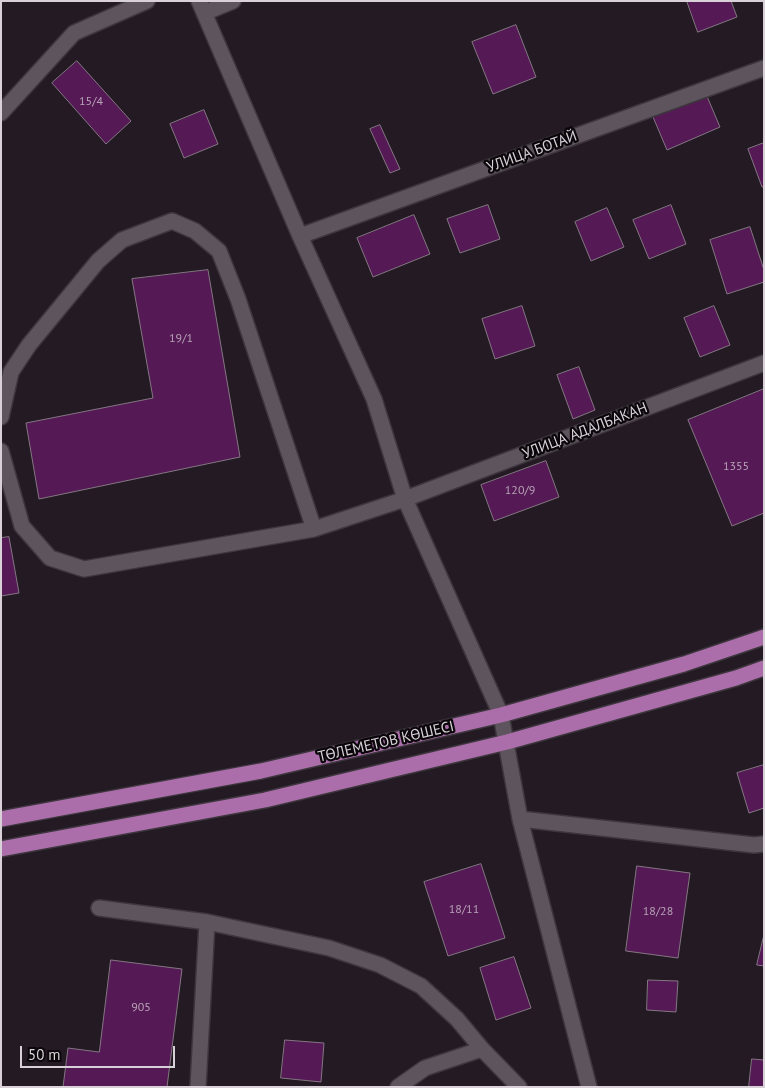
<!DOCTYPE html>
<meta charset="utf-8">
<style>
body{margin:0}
#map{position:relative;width:765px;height:1088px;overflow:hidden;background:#231a23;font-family:"PT Sans",sans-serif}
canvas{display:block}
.frame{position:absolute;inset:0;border:2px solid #d8d1d7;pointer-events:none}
.scale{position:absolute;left:20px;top:1046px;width:155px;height:22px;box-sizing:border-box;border:2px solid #d8d1d7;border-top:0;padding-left:6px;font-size:15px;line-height:18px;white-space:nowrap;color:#d8d1d7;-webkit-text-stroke:4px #0a060a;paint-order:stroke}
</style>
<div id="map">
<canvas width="765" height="1088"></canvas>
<div class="frame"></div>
<div class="scale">50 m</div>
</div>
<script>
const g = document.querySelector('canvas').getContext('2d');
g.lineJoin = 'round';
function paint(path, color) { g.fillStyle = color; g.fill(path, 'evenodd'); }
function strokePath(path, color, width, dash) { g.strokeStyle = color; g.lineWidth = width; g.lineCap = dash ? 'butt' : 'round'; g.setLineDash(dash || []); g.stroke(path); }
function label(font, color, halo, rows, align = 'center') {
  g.font = font + ' "PT Sans",sans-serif'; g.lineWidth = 4.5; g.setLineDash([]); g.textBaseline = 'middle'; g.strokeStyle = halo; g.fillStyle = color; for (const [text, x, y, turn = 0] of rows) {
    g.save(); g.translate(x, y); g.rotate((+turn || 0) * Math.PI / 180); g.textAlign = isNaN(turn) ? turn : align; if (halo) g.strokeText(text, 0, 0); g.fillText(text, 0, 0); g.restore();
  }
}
const building = new Path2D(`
 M 687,1 L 731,1 L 737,17 L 698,32 Z
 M 516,25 L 536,77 L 493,94 L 472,42 Z
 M 77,61 L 131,121 L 106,144 L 52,83 Z
 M 706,94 L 720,127 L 667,150 L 653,117 Z
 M 204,110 L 218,144 L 184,158 L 170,124 Z
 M 380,125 L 400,169 L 390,173 L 370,129 Z
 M 764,143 L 764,187 L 762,187 L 748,149 Z
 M 488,205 L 500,239 L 460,253 L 447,219 Z
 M 671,205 L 686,244 L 649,259 L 633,220 Z
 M 607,208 L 624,247 L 591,261 L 575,222 Z
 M 414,215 L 430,254 L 373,277 L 357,238 Z
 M 750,227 L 764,270 L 764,282 L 727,294 L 710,240 Z
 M 208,270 L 240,457 L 39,499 L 26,423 L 153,398 L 132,279 Z
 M 522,306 L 535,346 L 495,359 L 482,319 Z
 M 714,306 L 730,345 L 700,357 L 684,318 Z
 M 579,367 L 595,410 L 573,419 L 557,375 Z
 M 764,389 L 764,513 L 732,526 L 688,420 Z
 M 546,461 L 559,497 L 494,521 L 481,485 Z
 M 9,537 L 19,593 L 1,596 L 1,538 Z
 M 764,765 L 764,808 L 749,813 L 737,773 Z
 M 481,864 L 505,938 L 448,956 L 424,882 Z
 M 637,866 L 690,873 L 678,958 L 626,951 Z
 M 764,935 L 764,966 L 757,965 Z
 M 514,957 L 531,1008 L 496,1020 L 480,968 Z
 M 111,960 L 182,969 L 167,1087 L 63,1087 L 68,1048 L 99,1052 Z
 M 648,980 L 678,981 L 676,1012 L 647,1010 Z
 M 285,1040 L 324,1043 L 321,1082 L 281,1078 Z
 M 752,1059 L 764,1060 L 764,1087 L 749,1087 Z`);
const minor = new Path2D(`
 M 199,1 L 300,236 L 374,399 L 405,499 L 501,715 L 520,819 L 589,1087
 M 204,13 L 233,1
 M 1,113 L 74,33 L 147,1
 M 300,236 L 764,68
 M 1,417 L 11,372 L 29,345 L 98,261 L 122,240 L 172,221 L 195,231 L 219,251 L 238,299 L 314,529
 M 1,451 L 22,526 L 50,558 L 84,569 L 314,529 L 405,499 L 764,363
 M 520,819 L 754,845 L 764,844
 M 99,908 L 207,922 L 329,948 L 380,965 L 421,986 L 457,1019 L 482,1049 L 519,1087
 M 198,1087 L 207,922
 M 398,1087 L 425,1068 L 482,1049`);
const major = new Path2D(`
 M 1,819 L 261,771 L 501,715 L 684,664 L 764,637
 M 1,849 L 265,800 L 507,742 L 736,678 L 764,668`);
const numberNames = [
 ["15/4",91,102],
 ["19/1",181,339],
 ["1355",736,467],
 ["120/9",520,491],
 ["18/11",464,910],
 ["18/28",658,912],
 ["905",141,1008]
];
const streetNames = [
 ["УЛИЦА БОТАЙ",532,152,-20],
 ["УЛИЦА АДАЛБАКАН",585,431,-21],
 ["ТӨЛЕМЕТОВ КӨШЕСІ",386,742,-13]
];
paint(building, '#551a55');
strokePath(building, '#837782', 1);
strokePath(minor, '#3d363d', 18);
strokePath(major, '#3d363d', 18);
strokePath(minor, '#5e545e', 15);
strokePath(major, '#ac6eab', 15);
label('12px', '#b7a3b6', null, numberNames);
label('15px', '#d8d1d7', '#0a060a', streetNames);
</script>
